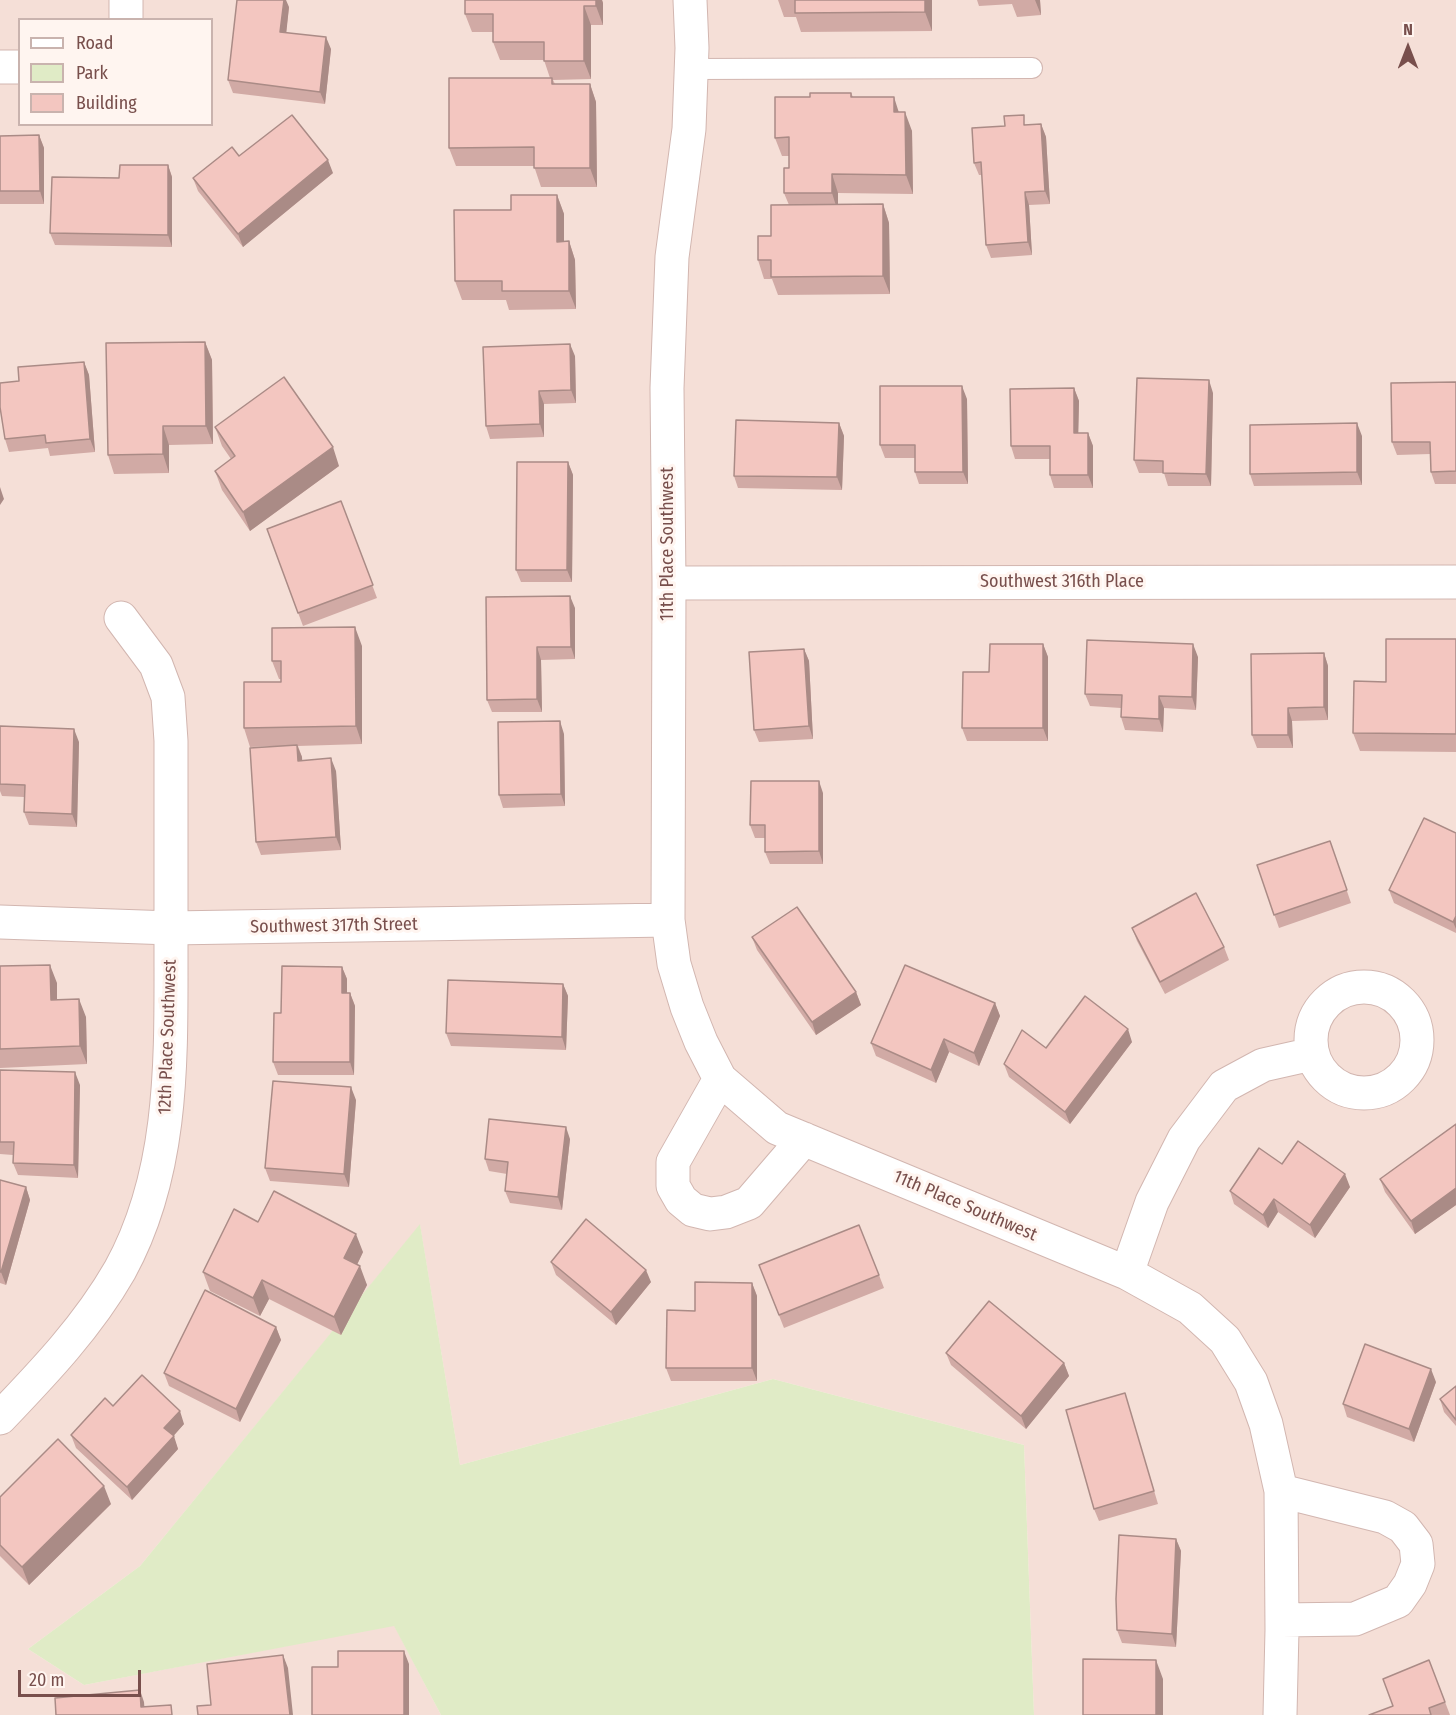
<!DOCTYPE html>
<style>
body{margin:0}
#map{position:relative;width:1456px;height:1715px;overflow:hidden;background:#fdefe9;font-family:"Fira Sans Condensed",sans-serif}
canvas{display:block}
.legend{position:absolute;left:18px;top:18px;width:195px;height:108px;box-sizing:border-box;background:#fff5f0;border:2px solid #c9b3ae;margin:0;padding:8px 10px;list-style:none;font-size:18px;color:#784f4c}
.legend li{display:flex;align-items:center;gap:12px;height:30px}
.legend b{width:30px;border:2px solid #c9b3ae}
.north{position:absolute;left:1378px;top:18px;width:60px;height:60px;-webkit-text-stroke:4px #fff5f0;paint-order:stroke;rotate:0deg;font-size:16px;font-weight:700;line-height:24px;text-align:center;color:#784f4c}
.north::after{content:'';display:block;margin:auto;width:21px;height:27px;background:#784f4c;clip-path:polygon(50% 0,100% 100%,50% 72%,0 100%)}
.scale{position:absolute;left:18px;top:1670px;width:123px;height:27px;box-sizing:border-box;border:3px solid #784f4c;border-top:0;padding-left:8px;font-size:18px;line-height:21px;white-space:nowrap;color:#784f4c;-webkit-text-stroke:4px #fff5f0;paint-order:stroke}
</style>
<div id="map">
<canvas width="1456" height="1715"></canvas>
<ul class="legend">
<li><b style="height:8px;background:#fff"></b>Road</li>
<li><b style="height:16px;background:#e0ebc6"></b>Park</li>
<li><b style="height:16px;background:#f3c6c0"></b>Building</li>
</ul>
<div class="north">N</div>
<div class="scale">20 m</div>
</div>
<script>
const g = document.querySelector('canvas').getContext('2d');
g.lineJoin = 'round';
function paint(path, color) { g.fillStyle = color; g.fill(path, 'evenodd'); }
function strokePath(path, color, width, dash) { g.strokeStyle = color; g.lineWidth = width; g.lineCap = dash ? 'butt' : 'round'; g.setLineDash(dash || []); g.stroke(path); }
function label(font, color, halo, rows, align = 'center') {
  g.font = font + ' "Fira Sans Condensed",sans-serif'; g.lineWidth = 6; g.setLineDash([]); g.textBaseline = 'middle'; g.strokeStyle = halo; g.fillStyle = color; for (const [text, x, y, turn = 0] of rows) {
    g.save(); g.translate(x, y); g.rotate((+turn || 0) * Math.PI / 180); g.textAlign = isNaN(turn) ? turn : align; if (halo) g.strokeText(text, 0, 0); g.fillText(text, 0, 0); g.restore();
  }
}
const residential = new Path2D(`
 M 0,0 L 1456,0 L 1456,1715 L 1034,1715 L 1024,1445 L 773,1379 L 460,1465 L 420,1225 L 140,1566 L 28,1649 L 84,1685 L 394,1625 L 441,1715 L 0,1715 ZM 20,20 L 212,20 L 212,124 L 20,124 Z`);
const green = new Path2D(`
 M 420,1224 L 460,1465 L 773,1379 L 1024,1445 L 1034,1715 L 441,1715 L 394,1626 L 84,1685 L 28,1649 L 140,1566 Z`);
const lane = new Path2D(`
 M 691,69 L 1032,68`);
const street = new Path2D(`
 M 126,0 L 126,20
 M 690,0 L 692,48 L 689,129 L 672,257 L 667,388 L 669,583 L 668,920 L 674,964 L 687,1007 L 701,1042 L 720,1079 L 777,1128 L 1127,1273 L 1190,1308 L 1225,1340 L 1251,1382 L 1266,1424 L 1281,1491 L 1282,1630 L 1280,1715
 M 0,67 L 20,67
 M 669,583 L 1456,582
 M 0,922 L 171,928 L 668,920
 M1311 1040a53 53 0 1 1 106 0a53 53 0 1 1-106 0Z
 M 720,1079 L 673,1162 L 673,1186 L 681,1200 L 693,1210 L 710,1214 L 726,1212 L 749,1203 L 804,1139
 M 1127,1273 L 1152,1202 L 1184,1139 L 1224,1086 L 1263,1065 L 1312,1054
 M 0,1418 C 44,1372 88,1326 120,1270 C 174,1172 171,1059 171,951 C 171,881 171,811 171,741 L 168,697 L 156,665 L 121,618
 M 1281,1491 L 1385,1517 L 1403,1527 L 1416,1544 L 1418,1564 L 1410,1584 L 1398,1601 L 1355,1619 L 1282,1620`);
const wall = new Path2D(`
 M 465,0 L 602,0 L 603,3 L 603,25 L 591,25 L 591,79 L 553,80 L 555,84 L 590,84 L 596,102 L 597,187 L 541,187 L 534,166 L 456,166 L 449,148 L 550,78 L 544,60 L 500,60 L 493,42 L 493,32 L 472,32 L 465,14 Z
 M 778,0 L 932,0 L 932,31 L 801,32 L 796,17 L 784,17 Z
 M 977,0 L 1040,0 L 1041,15 L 1017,17 L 1012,4 L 979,6 Z
 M 289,7 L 286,32 L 331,49 L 325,104 L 233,93 L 228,80 Z
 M 851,93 L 853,97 L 899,112 L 912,131 L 913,194 L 838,193 L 838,205 L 883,204 L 889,223 L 890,294 L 778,295 L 772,279 L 764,279 L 758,260 L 789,205 L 784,193 L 789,168 L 789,156 L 782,156 L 775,138 L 810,97 Z
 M 1041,124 L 1046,137 L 1050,204 L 1029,205 L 1032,255 L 991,258 L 986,245 L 982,175 L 979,175 L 974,163 L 1027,125 Z
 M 39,135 L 44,148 L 44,204 L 0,204 L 0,136 Z
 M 168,165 L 172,177 L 172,247 L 55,245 L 50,233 L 119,178 Z
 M 333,173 L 243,247 L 198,191 L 193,178 Z
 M 557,195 L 564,214 L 564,241 L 569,241 L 575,260 L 576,309 L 509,310 L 506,300 L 462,300 L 455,281 L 511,210 Z
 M 205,342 L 212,360 L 213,444 L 169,445 L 169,473 L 114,474 L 108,455 Z
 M 575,356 L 576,403 L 544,404 L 544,437 L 490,439 L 486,426 Z
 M 84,362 L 89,375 L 95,452 L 50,456 L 48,448 L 9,452 L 5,439 L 19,381 Z
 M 1456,382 L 1456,484 L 1435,484 L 1431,472 L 1430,454 L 1397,455 L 1392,442 Z
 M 1074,388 L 1079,401 L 1078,433 L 1088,433 L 1093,446 L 1093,488 L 1054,488 L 1050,475 L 1050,459 L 1015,459 L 1011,446 Z
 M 1213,393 L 1211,486 L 1168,486 L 1164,473 L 1139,473 L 1134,460 Z
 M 967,399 L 968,484 L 919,484 L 915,472 L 915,458 L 885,458 L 880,445 Z
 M 839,423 L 844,436 L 842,490 L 738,488 L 734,476 Z
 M 215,427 L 339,466 L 250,531 L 222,490 L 215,471 L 231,459 L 222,446 Z
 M 1362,436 L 1362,485 L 1254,486 L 1250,474 Z
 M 568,462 L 573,475 L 572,582 L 521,582 L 516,570 Z
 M 341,501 L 377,598 L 303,626 L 267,529 Z
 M 486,597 L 575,608 L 575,659 L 541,660 L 542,712 L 492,712 L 487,700 Z
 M 1456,639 L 1456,752 L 1360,751 L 1353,733 Z
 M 1043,644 L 1048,657 L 1048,741 L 967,741 L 962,728 L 989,672 Z
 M 362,646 L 362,744 L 298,746 L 302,757 L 302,761 L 336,771 L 341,850 L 261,855 L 256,842 L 279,746 L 250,747 L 244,728 L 281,682 L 281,679 L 279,679 L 272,661 Z
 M 804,649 L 809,661 L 813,739 L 759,742 L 754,730 Z
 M 1324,653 L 1328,666 L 1328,720 L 1292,721 L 1293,748 L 1257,748 L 1252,735 Z
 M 1198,657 L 1196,710 L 1164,708 L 1163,732 L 1125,730 L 1121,717 L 1121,708 L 1090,706 L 1085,694 Z
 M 0,726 L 79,742 L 77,827 L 29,825 L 24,812 L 24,797 L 2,796 L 0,791 Z
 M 564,734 L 565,806 L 503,808 L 499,795 Z
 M 823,793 L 823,864 L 770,864 L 765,852 L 765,838 L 755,838 L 750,825 Z
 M 1456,833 L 1456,933 L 1394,903 L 1389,890 Z
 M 1330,841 L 1351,903 L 1279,928 L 1257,865 Z
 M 1132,928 L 1224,947 L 1229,960 L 1165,994 L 1137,941 Z
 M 752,937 L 856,992 L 861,1005 L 816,1035 L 757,950 Z
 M 0,966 L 57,983 L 57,999 L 86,1017 L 87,1064 L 0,1068 Z
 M 342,967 L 347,979 L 347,993 L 350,993 L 355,1006 L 354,1075 L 278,1075 L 273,1062 L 281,1013 Z
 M 563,984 L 568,996 L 566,1050 L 451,1046 L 446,1033 Z
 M 995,1003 L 1000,1016 L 979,1066 L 949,1052 L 936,1083 L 876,1056 L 871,1043 Z
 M 1132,1042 L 1070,1124 L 1009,1077 L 1004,1064 L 1046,1048 Z
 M 0,1070 L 80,1085 L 78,1178 L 18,1175 L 13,1163 L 13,1155 L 0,1154 Z
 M 356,1100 L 349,1187 L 270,1181 L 265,1168 Z
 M 1456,1124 L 1456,1205 L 1415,1234 L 1385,1192 L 1380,1179 Z
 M 570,1139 L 562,1210 L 510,1203 L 505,1191 L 507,1174 L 489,1171 L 485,1159 Z
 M 1282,1164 L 1350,1187 L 1315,1238 L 1278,1212 L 1268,1228 L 1234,1204 L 1230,1191 Z
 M 0,1180 L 26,1187 L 30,1200 L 6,1285 L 0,1283 Z
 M 258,1222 L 363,1252 L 357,1265 L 367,1285 L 341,1335 L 269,1299 L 260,1316 L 210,1291 L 203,1272 Z
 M 551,1262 L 651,1282 L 616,1325 L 556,1275 Z
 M 759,1265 L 879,1275 L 884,1288 L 784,1328 Z
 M 752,1283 L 757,1296 L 757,1381 L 671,1381 L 666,1368 L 695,1311 Z
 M 276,1327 L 281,1340 L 240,1422 L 169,1386 L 164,1373 Z
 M 946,1353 L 1064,1363 L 1069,1376 L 1026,1429 L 951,1365 Z
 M 1436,1382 L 1414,1442 L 1347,1417 L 1343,1404 Z
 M 1456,1386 L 1456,1426 L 1444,1412 L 1440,1399 Z
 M 1125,1393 L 1158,1504 L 1099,1521 L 1094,1509 Z
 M 113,1406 L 184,1424 L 173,1436 L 178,1449 L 132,1500 L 76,1448 L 71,1435 Z
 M 0,1497 L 111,1504 L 29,1585 L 0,1556 Z
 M 1176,1539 L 1181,1551 L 1176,1647 L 1122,1643 L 1117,1630 Z
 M 1429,1660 L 1450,1715 L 1369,1715 L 1393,1706 Z`);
const shadedWall = new Path2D(`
 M 284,0 L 286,0 L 289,7 L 285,45 L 280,32 Z
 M 596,0 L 602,0 L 603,3 L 603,25 L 596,6 Z
 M 925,0 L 932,0 L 932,31 L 925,12 Z
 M 1035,0 L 1040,0 L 1041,15 Z
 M 584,6 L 591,25 L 591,79 L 584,61 Z
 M 326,37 L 331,49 L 325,104 L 320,92 Z
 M 590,84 L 596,102 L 597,187 L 590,168 Z
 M 894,97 L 900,116 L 894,112 Z
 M 905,112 L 912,131 L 913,194 L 906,175 Z
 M 1041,124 L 1046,137 L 1050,204 L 1045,191 Z
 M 39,135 L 44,148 L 44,204 L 40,191 Z
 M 328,160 L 333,173 L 243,247 L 238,234 Z
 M 168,165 L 172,177 L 172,247 L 168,235 Z
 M 832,174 L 838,193 L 838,212 L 832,193 Z
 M 1025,192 L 1029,205 L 1032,255 L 1028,242 Z
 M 557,195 L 564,214 L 564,260 L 557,242 Z
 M 883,204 L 889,223 L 890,294 L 883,276 Z
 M 569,241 L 575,260 L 576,309 L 569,291 Z
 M 205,342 L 212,360 L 213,444 L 206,426 Z
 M 570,344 L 575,356 L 576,403 L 571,390 Z
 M 84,362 L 89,375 L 95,452 L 90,439 Z
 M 1209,380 L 1213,393 L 1211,486 L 1206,474 Z
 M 962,386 L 967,399 L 968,484 L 963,472 Z
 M 1074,388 L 1079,401 L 1078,446 L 1074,433 Z
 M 539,391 L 544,404 L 544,437 L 540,424 Z
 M 839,423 L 844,436 L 842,490 L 837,477 Z
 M 1357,423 L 1362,436 L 1362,485 L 1357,472 Z
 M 163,426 L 169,445 L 169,473 L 163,454 Z
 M 1088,433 L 1093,446 L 1093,488 L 1088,475 Z
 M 333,447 L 339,466 L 250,531 L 243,512 Z
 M 568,462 L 573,475 L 572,582 L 567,570 Z
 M 0,487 L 4,499 L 0,505 Z
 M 570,596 L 575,608 L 575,659 L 571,647 Z
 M 355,627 L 362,646 L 362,744 L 356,726 Z
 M 1043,644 L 1048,657 L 1048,741 L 1043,728 Z
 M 1193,644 L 1198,657 L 1196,710 L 1192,697 Z
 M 537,647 L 541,660 L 542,712 L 537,699 Z
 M 804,649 L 809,661 L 813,739 L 809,726 Z
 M 1324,653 L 1328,666 L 1328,720 L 1324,707 Z
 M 1159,696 L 1164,708 L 1163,732 L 1159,719 Z
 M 1288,708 L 1292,721 L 1293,748 L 1288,735 Z
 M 560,721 L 564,734 L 565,806 L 561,794 Z
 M 74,729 L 79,742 L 77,827 L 72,814 Z
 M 297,745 L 302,757 L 303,774 L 298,761 Z
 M 331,758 L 336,771 L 341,850 L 336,837 Z
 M 819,781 L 823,793 L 823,864 L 819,851 Z
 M 1456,916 L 1456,929 L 1453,922 Z
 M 50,965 L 57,983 L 57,1018 L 51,1000 Z
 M 342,967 L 347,979 L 347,1006 L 342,993 Z
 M 563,984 L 568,996 L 566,1050 L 562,1037 Z
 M 856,992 L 861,1005 L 816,1035 L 812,1022 Z
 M 350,993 L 355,1006 L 354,1075 L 350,1062 Z
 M 79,999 L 86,1017 L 87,1064 L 80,1046 Z
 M 995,1003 L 1000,1016 L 979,1066 L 974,1053 Z
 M 1128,1029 L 1132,1042 L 1070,1124 L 1065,1112 Z
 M 944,1039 L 949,1052 L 936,1083 L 931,1070 Z
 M 75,1072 L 80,1085 L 78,1178 L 74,1165 Z
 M 351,1087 L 356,1100 L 349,1187 L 344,1174 Z
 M 566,1127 L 570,1139 L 562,1210 L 558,1197 Z
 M 1345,1174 L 1350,1187 L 1315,1238 L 1310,1225 Z
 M 26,1187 L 30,1200 L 6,1285 L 1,1272 Z
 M 1456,1188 L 1456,1205 L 1415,1234 L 1411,1221 Z
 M 1274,1199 L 1278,1212 L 1268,1228 L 1263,1215 Z
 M 356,1234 L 363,1252 L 351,1277 L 344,1258 Z
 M 360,1266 L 367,1285 L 341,1335 L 334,1317 Z
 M 646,1270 L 651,1282 L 616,1325 L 611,1312 Z
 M 262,1280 L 269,1299 L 260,1316 L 253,1298 Z
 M 752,1283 L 757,1296 L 757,1381 L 752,1368 Z
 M 276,1327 L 281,1340 L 240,1422 L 236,1409 Z
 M 1064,1363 L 1069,1376 L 1026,1429 L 1021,1416 Z
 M 1431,1369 L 1436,1382 L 1414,1442 L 1409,1429 Z
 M 180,1411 L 184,1424 L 169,1441 L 164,1428 Z
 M 174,1436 L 178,1449 L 132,1500 L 127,1487 Z
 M 104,1486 L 111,1504 L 29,1585 L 22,1567 Z
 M 1176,1539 L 1181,1551 L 1176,1647 L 1172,1634 Z
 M 404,1651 L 409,1664 L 409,1715 L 404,1715 Z
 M 283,1655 L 288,1668 L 293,1715 L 290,1715 Z
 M 1156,1660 L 1163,1679 L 1163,1715 L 1156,1715 Z
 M 140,1690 L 144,1702 L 145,1715 L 141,1707 Z`);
const building = new Path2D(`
 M 237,0 L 284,0 L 280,32 L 326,37 L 320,92 L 228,80 Z
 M 465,0 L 596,0 L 596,6 L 584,6 L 584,61 L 544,61 L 544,42 L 493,42 L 493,14 L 465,14 Z
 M 795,0 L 925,0 L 925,12 L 795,13 Z
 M 449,78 L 552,78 L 552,84 L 590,84 L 590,168 L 534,168 L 534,147 L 449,148 Z
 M 810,93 L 851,93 L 851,97 L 894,97 L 894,112 L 905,112 L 906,175 L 832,174 L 832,193 L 784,193 L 784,168 L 789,168 L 789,137 L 775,138 L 775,97 L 810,97 Z
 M 292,115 L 328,160 L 238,234 L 193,178 L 232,147 L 239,156 Z
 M 1024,115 L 1024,125 L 1041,124 L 1045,191 L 1025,192 L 1028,242 L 986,245 L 981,162 L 974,163 L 972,128 L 1005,126 L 1004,116 Z
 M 39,135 L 40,191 L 0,191 L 0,136 Z
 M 120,165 L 168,165 L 168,235 L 50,233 L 52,177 L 119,178 Z
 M 511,195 L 557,195 L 557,242 L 569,241 L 569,291 L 502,291 L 502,281 L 455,281 L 454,210 L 511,210 Z
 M 883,204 L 883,276 L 771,277 L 771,260 L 758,260 L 758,236 L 771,236 L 771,205 Z
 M 205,342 L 206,426 L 163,426 L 163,454 L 108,455 L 106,343 Z
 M 570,344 L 571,390 L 539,391 L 540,424 L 486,426 L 483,347 Z
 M 84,362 L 90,439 L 46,443 L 45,435 L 5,439 L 0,407 L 0,383 L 19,381 L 18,367 Z
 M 284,377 L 333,447 L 243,512 L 215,471 L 235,456 L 215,427 Z
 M 1137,378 L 1209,380 L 1206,474 L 1163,473 L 1163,461 L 1134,460 Z
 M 1456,382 L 1456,471 L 1431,472 L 1430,442 L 1392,442 L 1391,383 Z
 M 880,386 L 962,386 L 963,472 L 915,472 L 915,445 L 880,445 Z
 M 1074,388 L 1074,433 L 1088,433 L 1088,475 L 1050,475 L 1050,446 L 1011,446 L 1010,389 Z
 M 736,420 L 839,423 L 837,477 L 734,476 Z
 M 1357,423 L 1357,472 L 1250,474 L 1250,425 Z
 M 517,462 L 568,462 L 567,570 L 516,570 Z
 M 341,501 L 373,585 L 298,613 L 267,529 Z
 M 570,596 L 571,647 L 537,647 L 537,699 L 487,700 L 486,597 Z
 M 355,627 L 356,726 L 244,728 L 244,682 L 281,682 L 281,661 L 272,661 L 272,628 Z
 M 1386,639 L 1456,639 L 1456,734 L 1353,733 L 1354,681 L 1386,682 Z
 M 1087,640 L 1193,644 L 1192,697 L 1159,696 L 1159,719 L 1121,717 L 1122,695 L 1085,694 Z
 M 990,644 L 1043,644 L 1043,728 L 962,728 L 963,672 L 989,672 Z
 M 804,649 L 809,726 L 754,730 L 749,652 Z
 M 1324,653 L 1324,707 L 1288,708 L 1288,735 L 1252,735 L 1251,654 Z
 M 560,721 L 561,794 L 499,795 L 498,722 Z
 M 0,726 L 74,729 L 72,814 L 24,812 L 25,785 L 0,784 Z
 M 297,745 L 298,761 L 331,758 L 336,837 L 256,842 L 250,748 Z
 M 751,781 L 819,781 L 819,851 L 765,852 L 765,825 L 750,825 Z
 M 1424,818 L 1456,833 L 1456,916 L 1453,922 L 1389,890 Z
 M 1330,841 L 1347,890 L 1274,915 L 1257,865 Z
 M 1196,893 L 1224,947 L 1160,982 L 1132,928 Z
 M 797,907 L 856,992 L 812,1022 L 752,937 Z
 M 50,965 L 51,1000 L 79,999 L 80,1046 L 0,1049 L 0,966 Z
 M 905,965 L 995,1003 L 974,1053 L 944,1039 L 931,1070 L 871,1043 Z
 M 282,966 L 342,967 L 342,993 L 350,993 L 350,1062 L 273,1062 L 274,1013 L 281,1013 Z
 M 448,980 L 563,984 L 562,1037 L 446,1033 Z
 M 1085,996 L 1128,1029 L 1065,1112 L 1004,1064 L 1022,1030 L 1046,1048 Z
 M 0,1070 L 75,1072 L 74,1165 L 13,1163 L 14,1142 L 0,1142 Z
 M 273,1081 L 351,1087 L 344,1174 L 265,1168 Z
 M 489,1119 L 566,1127 L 558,1197 L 505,1191 L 508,1162 L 485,1159 Z
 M 1456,1124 L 1456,1188 L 1411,1221 L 1380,1179 Z
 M 1298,1141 L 1345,1174 L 1310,1225 L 1274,1199 L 1263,1215 L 1230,1191 L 1259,1148 L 1282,1164 Z
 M 0,1180 L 26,1187 L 1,1272 L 0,1272 Z
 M 274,1191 L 356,1234 L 344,1258 L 360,1266 L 334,1317 L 262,1280 L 253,1298 L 203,1272 L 234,1209 L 258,1222 Z
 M 586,1219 L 646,1270 L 611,1312 L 551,1262 Z
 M 859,1225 L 879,1275 L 779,1315 L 759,1265 Z
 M 695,1282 L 752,1283 L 752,1368 L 666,1368 L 667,1310 L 695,1311 Z
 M 205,1290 L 276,1327 L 236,1409 L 164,1373 Z
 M 989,1301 L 1064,1363 L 1021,1416 L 946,1353 Z
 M 1365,1344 L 1431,1369 L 1409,1429 L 1343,1404 Z
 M 142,1375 L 180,1411 L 164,1428 L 174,1436 L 127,1487 L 71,1435 L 105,1398 L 113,1406 Z
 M 1456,1386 L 1456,1420 L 1440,1399 Z
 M 1125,1393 L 1154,1491 L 1094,1509 L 1066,1410 Z
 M 58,1439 L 104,1486 L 22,1567 L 0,1545 L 0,1497 Z
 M 1119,1535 L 1176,1539 L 1172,1634 L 1117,1630 L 1116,1599 Z
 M 338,1651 L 404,1651 L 404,1715 L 312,1715 L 312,1667 L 338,1667 Z
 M 283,1655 L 290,1715 L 198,1715 L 197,1706 L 211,1705 L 207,1664 Z
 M 1083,1659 L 1156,1660 L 1156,1715 L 1083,1715 Z
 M 1429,1660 L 1445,1702 L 1429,1708 L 1431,1715 L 1369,1715 L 1393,1706 L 1383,1679 Z
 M 140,1690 L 141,1707 L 171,1705 L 172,1715 L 56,1715 L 55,1698 Z`);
const streetNames = [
 ["11th Place Southwest",668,544,-90],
 ["Southwest 316th Place",1062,582],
 ["Southwest 317th Street",334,926,-1],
 ["12th Place Southwest",168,1037,-88],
 ["11th Place Southwest",965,1206,23]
];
paint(residential, '#f5dfd7');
paint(green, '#e0ebc6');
strokePath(lane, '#d2b6b0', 22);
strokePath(street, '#d2b6b0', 35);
strokePath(lane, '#fff', 20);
strokePath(street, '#fff', 33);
paint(wall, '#d1aaa5');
paint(shadedWall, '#aa8b86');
paint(building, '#f3c6c0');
strokePath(building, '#aa8b86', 1.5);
label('18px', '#784f4c', '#fff5f0', streetNames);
</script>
